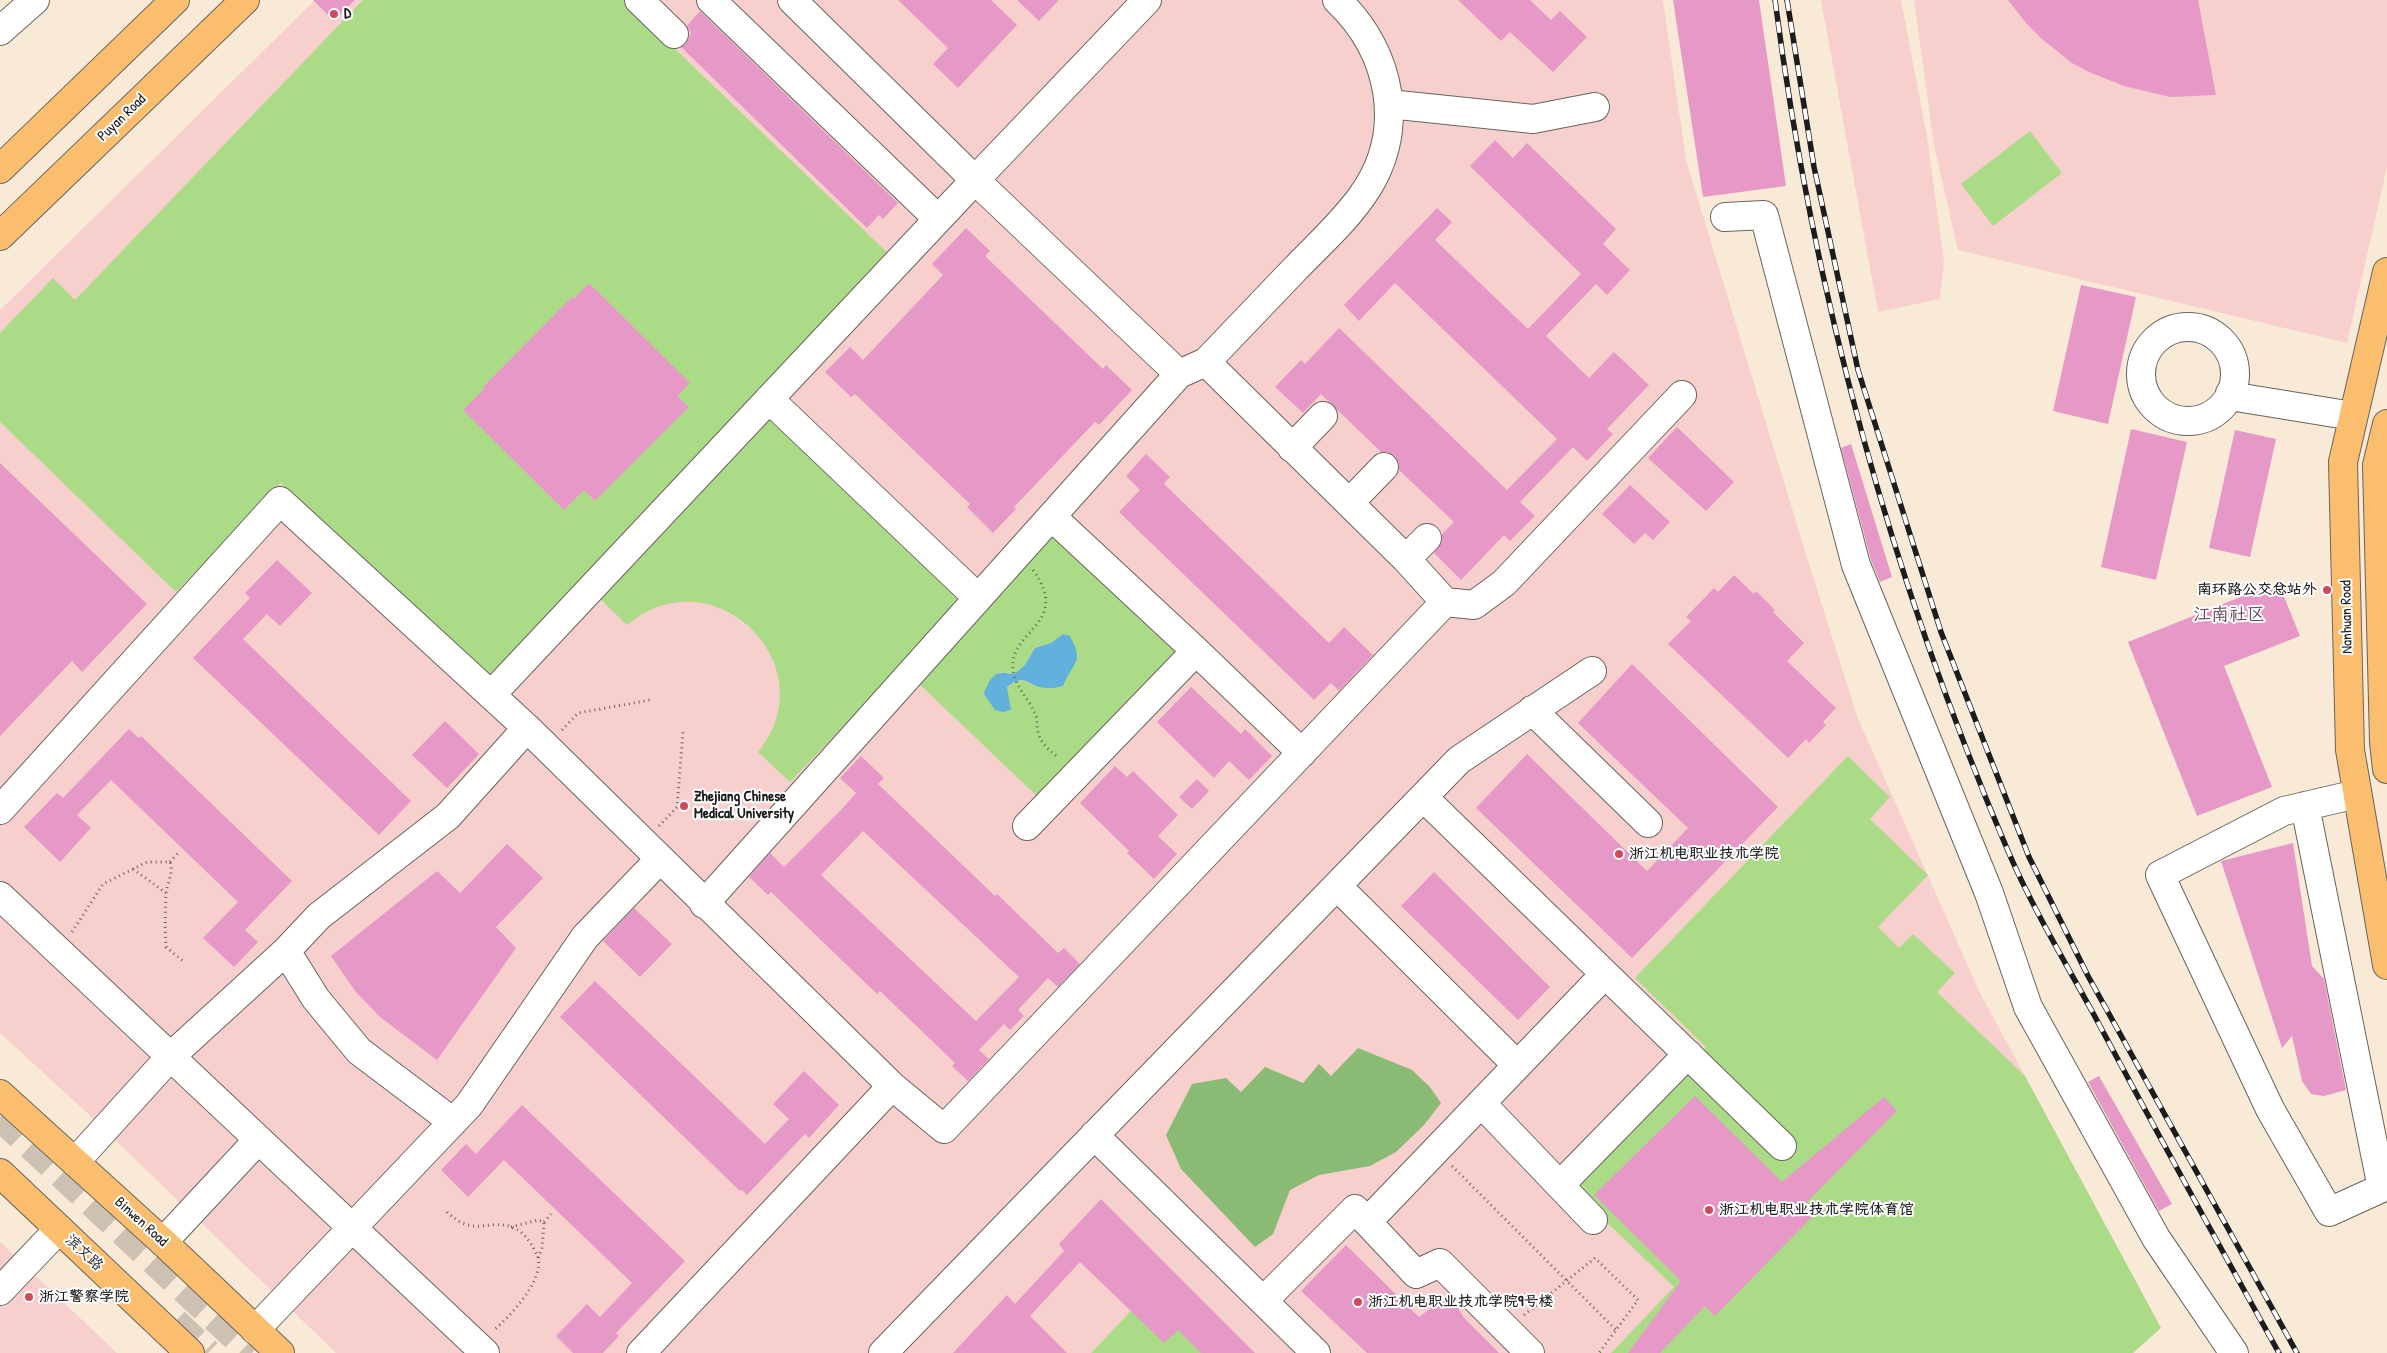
<!DOCTYPE html>
<meta charset="utf-8">
<style>
body{margin:0}
canvas{display:block;background:#f8ead7}
</style>
<canvas width="2387" height="1353"></canvas>
<script>
const g = document.querySelector('canvas').getContext('2d');
g.lineJoin = 'round';
function paint(path, color) { g.fillStyle = color; g.fill(path, 'evenodd'); }
function strokePath(path, color, width, dash) { g.strokeStyle = color; g.lineWidth = width; g.lineCap = dash ? 'butt' : 'round'; g.setLineDash(dash || []); g.stroke(path); }
function label(font, color, halo, rows, align = 'center') {
  g.font = font + ' "Patrick Hand","LXGW WenKai TC",sans-serif'; g.lineWidth = 4; g.setLineDash([]); g.textBaseline = 'middle'; g.strokeStyle = halo; g.fillStyle = color; for (const [text, x, y, turn = 0] of rows) {
    g.save(); g.translate(x, y); g.rotate((+turn || 0) * Math.PI / 180); g.textAlign = isNaN(turn) ? turn : align; if (halo) g.strokeText(text, 0, 0); g.fillText(text, 0, 0); g.restore();
  }
}
const built = new Path2D(`
 M 315,0 L 1663,0 L 1686,160 L 1805,551 L 1857,716 L 1979,991 L 2161,1328 L 2133,1353 L 336,1353 L 85,1111 L 0,1033 L 0,310 Z
 M 1821,0 L 1901,0 L 1927,137 L 1944,261 L 1940,299 L 1878,312 Z
 M 1914,0 L 2387,0 L 2387,167 L 2347,343 L 1958,250 L 1934,145 Z
 M 0,1242 L 117,1353 L 0,1353 Z`);
const green = new Path2D(`
 M 363,0 L 624,0 L 894,259 L 488,682 L 281,483 L 176,592 L 0,422 L 0,333 L 53,278 L 75,300 Z
 M 2030,131 L 2062,173 L 1993,226 L 1961,184 Z
 M 766,412 L 963,602 L 790,782 L 758,752 C 829,666 713,552 627,625 L 593,592 Z
 M 1055,527 L 1184,652 L 1042,801 L 912,677 ZM 1063,634 L 1077,662 L 1066,675 L 1065,681 L 1046,688 C 1029,682 1024,675 1007,687 L 1007,695 L 986,686 L 1000,672 L 1014,674 L 1025,665 L 1035,648 L 1051,643 Z
 M 1848,756 L 1890,797 L 1870,819 L 1928,875 L 1878,927 L 1899,948 L 1913,934 L 1955,973 L 1937,992 L 2025,1076 L 2161,1328 L 2133,1353 L 1611,1353 L 1674,1287 L 1571,1188 L 1706,1047 L 1635,978 Z
 M 1151,1290 L 1217,1353 L 1091,1353 Z`);
const forest = new Path2D(`
 M 1358,1048 L 1412,1070 L 1430,1087 L 1441,1103 L 1424,1125 L 1396,1152 L 1370,1166 L 1319,1175 L 1290,1190 L 1273,1234 L 1255,1247 L 1181,1169 L 1166,1135 L 1192,1084 L 1226,1078 L 1241,1092 L 1265,1067 L 1303,1083 L 1319,1064 L 1331,1076 Z`);
const water = new Path2D(`
 M 1063,634 L 1070,636 C 1085,664 1073,661 1063,686 C 1058,687 1051,689 1046,688 C 1027,687 1027,672 1007,687 L 1011,710 L 1003,712 L 995,710 L 984,694 C 986,687 992,673 1001,673 C 1005,672 1010,674 1014,674 L 1025,665 L 1035,648 L 1051,643 Z`);
const building = new Path2D(`
 M 313,0 L 355,0 L 334,21 Z
 M 898,0 L 991,0 L 1017,25 L 958,88 L 933,64 L 948,48 Z
 M 1017,0 L 1059,0 L 1039,21 Z
 M 1458,0 L 1530,0 L 1551,20 L 1560,11 L 1587,37 L 1553,72 L 1510,32 L 1501,41 Z
 M 1673,0 L 1759,0 L 1786,186 L 1703,197 Z
 M 2008,0 L 2198,0 L 2216,95 L 2170,97 L 2124,86 L 2089,72 L 2072,63 L 2042,39 L 2026,23 Z
 M 700,11 L 898,203 L 883,219 L 879,215 L 867,228 L 681,47 L 686,44 L 691,33 L 687,26 Z
 M 1495,140 L 1513,158 L 1527,143 L 1616,229 L 1603,244 L 1630,270 L 1607,295 L 1596,284 L 1546,336 L 1589,378 L 1614,352 L 1649,385 L 1607,429 L 1613,434 L 1587,461 L 1573,447 L 1520,502 L 1535,516 L 1510,541 L 1504,535 L 1461,580 L 1434,553 L 1442,542 L 1442,534 L 1454,522 L 1399,470 L 1399,462 L 1395,456 L 1388,452 L 1381,452 L 1321,394 L 1303,413 L 1275,387 L 1301,360 L 1305,364 L 1339,328 L 1507,490 L 1557,439 L 1395,283 L 1359,321 L 1344,305 L 1437,208 L 1452,222 L 1435,240 L 1528,329 L 1581,274 L 1470,166 Z
 M 966,228 L 990,251 L 985,256 L 1103,369 L 1106,365 L 1132,390 L 1099,425 L 1095,422 L 1014,507 L 1016,509 L 993,533 L 967,507 L 970,504 L 855,394 L 851,397 L 825,372 L 850,347 L 863,360 L 943,275 L 932,264 Z
 M 589,283 L 690,383 L 677,396 L 689,407 L 595,501 L 584,490 L 564,510 L 463,410 L 485,388 L 483,387 L 572,297 L 574,299 Z
 M 2081,285 L 2136,297 L 2108,424 L 2053,411 Z
 M 1677,427 L 1734,482 L 1706,511 L 1648,458 Z
 M 2131,429 L 2187,442 L 2156,580 L 2101,567 Z
 M 2235,430 L 2276,439 L 2250,557 L 2209,548 Z
 M 1851,444 L 1892,577 L 1880,582 L 1871,560 L 1841,448 Z
 M 1146,454 L 1170,477 L 1164,484 L 1329,643 L 1344,627 L 1373,655 L 1339,691 L 1331,683 L 1314,700 L 1119,512 L 1140,490 L 1126,476 Z
 M 0,463 L 147,604 L 82,672 L 72,661 L 0,736 Z
 M 1630,485 L 1670,522 L 1653,540 L 1645,533 L 1634,544 L 1602,514 Z
 M 277,560 L 312,593 L 280,626 L 267,614 L 243,639 L 411,801 L 379,835 L 193,658 L 250,598 L 245,593 Z
 M 1734,575 L 1754,594 L 1756,591 L 1775,610 L 1773,612 L 1804,643 L 1787,661 L 1836,708 L 1823,722 L 1826,725 L 1809,743 L 1806,739 L 1788,758 L 1668,644 L 1691,621 L 1686,617 L 1714,588 L 1718,592 Z
 M 2278,582 L 2300,636 L 2224,666 L 2272,787 L 2197,816 L 2128,642 Z
 M 1632,664 L 1778,807 L 1632,958 L 1476,808 L 1527,754 L 1647,871 L 1688,828 L 1578,723 Z
 M 1191,687 L 1241,734 L 1245,729 L 1272,756 L 1249,780 L 1229,761 L 1214,778 L 1157,722 Z
 M 445,721 L 479,754 L 447,788 L 412,755 Z
 M 129,729 L 139,738 L 141,736 L 292,881 L 245,930 L 258,942 L 234,967 L 203,938 L 238,902 L 111,780 L 77,815 L 91,828 L 60,862 L 24,827 L 57,793 L 63,798 Z
 M 861,756 L 884,778 L 878,784 L 995,896 L 997,894 L 1058,953 L 1064,948 L 1080,964 L 1058,987 L 1048,978 L 1018,1010 L 1024,1016 L 1010,1030 L 1004,1024 L 979,1050 L 989,1059 L 968,1081 L 952,1066 L 955,1063 L 880,991 L 877,994 L 771,892 L 768,895 L 749,877 L 770,853 L 784,867 L 841,810 L 856,793 L 840,778 ZM 863,831 L 1019,977 L 976,1021 L 821,875 Z
 M 1115,766 L 1127,777 L 1133,771 L 1178,815 L 1158,836 L 1177,854 L 1154,879 L 1127,853 L 1129,851 L 1080,803 Z
 M 1197,779 L 1209,791 L 1192,809 L 1179,797 Z
 M 2293,843 L 2312,966 L 2324,979 L 2346,1090 L 2324,1096 L 2311,1094 L 2302,1081 L 2292,1036 L 2282,1048 L 2221,861 Z
 M 507,844 L 543,878 L 496,927 L 516,948 L 437,1060 L 380,1017 L 355,991 L 331,956 L 437,871 L 460,893 Z
 M 1434,872 L 1550,987 L 1518,1020 L 1401,906 Z
 M 634,908 L 672,944 L 640,977 L 603,941 Z
 M 595,981 L 765,1144 L 789,1119 L 773,1104 L 804,1071 L 839,1105 L 809,1138 L 805,1134 L 747,1195 L 742,1190 L 740,1191 L 560,1017 Z
 M 2099,1076 L 2172,1204 L 2159,1211 L 2088,1082 Z
 M 1695,1096 L 1782,1182 L 1884,1097 L 1897,1111 L 1804,1205 L 1814,1215 L 1715,1316 L 1705,1306 L 1660,1353 L 1628,1353 L 1681,1281 L 1594,1195 Z
 M 522,1105 L 685,1261 L 616,1333 L 619,1336 L 603,1353 L 573,1353 L 556,1336 L 587,1304 L 600,1317 L 632,1283 L 504,1160 L 468,1197 L 441,1170 L 466,1144 L 476,1154 Z
 M 1101,1199 L 1255,1353 L 1201,1353 L 1178,1330 L 1164,1343 L 1080,1262 L 1030,1316 L 1067,1353 L 953,1353 L 1007,1295 L 1015,1304 L 1064,1251 L 1059,1244 Z
 M 1346,1245 L 1419,1317 L 1449,1295 L 1465,1319 L 1499,1353 L 1367,1353 L 1301,1291 Z`);
const highwayTunnel = new Path2D(`
 M 0,1117 L 252,1353
 M 175,1322 L 208,1353`);
const path = new Path2D(`
 M 1033,570 C 1072,624 1009,630 1013,669 C 1014,685 1028,698 1035,713 C 1038,719 1036,726 1038,732 C 1041,744 1050,751 1059,758
 M 562,730 L 578,713 L 650,700
 M 659,826 L 677,807 L 683,732
 M 170,862 L 180,851
 M 133,869 L 166,893
 M 72,932 L 103,884 L 147,862 L 170,862 C 174,871 167,884 166,894 C 165,911 165,929 166,947 L 184,962
 M 1452,1166 L 1616,1330
 M 447,1212 C 475,1239 489,1217 514,1228 C 522,1231 529,1240 533,1247 C 534,1250 537,1254 538,1257 C 544,1281 510,1316 494,1330
 M 544,1222 L 551,1214
 M 511,1227 L 538,1220 L 544,1222 L 542,1249 L 538,1258
 M 1524,1315 L 1595,1258 L 1638,1300 L 1599,1353`);
const minor = new Path2D(`
 M 639,0 L 674,34
 M 711,0 L 938,219
 M 792,0 L 975,180 L 1147,0
 M 0,31 L 35,0
 M 1389,104 L 1533,119 L 1595,107
 M 1725,217 L 1764,215 L 1856,565 L 1989,893 L 2028,1007 L 2156,1238 L 2234,1353
 M2141 374a47 47 0 1 1 94 0a47 47 0 1 1-94 0Z
 M 1206,362 C 1236,331 1265,300 1295,269 C 1318,245 1343,223 1362,196 C 1408,132 1392,52 1337,0
 M 2230,393 L 2236,397 L 2353,416
 M 769,399 L 978,598
 M 1292,448 L 1323,416
 M 1349,503 L 1384,467
 M 1052,517 L 1196,651 L 1302,753
 M 1406,559 L 1427,538
 M 1445,602 L 1474,605 L 1504,583 L 1682,395
 M 491,695 L 975,180 L 1179,374 L 704,904
 M 1532,710 L 1648,823
 M 1423,797 L 1782,1146
 M 2305,806 L 2382,1188 L 2329,1212 L 2270,1109 L 2160,875 L 2284,811 L 2357,794
 M 0,810 L 280,501 L 527,728 L 892,1086 L 641,1353
 M 1027,826 L 1196,651
 M 1337,886 L 1517,1065
 M 0,896 L 485,1353
 M 286,951 L 316,999 L 359,1051 L 453,1122
 M 892,1086 L 944,1129 L 1445,602 L 1406,559 L 1206,362 L 1179,374
 M 1481,1103 L 1593,1220
 M 1094,1135 L 1316,1353
 M 75,1162 L 170,1057 L 286,951 L 319,916 L 448,816 L 527,728
 M 1560,1185 L 1688,1054
 M 1367,1222 L 1605,974
 M 163,1242 L 258,1140
 M 0,1291 L 59,1229
 M 1263,1301 L 1355,1209 L 1416,1274 L 1440,1263 L 1530,1353
 M 255,1330 L 469,1105 L 585,937 L 660,859
 M 883,1353 L 1459,760 L 1592,671`);
const major = new Path2D(`
 M 0,169 L 175,0
 M 0,236 L 245,0
 M 2387,272 L 2343,462 L 2350,750 L 2387,965
 M 2387,424 L 2377,465 L 2384,742 L 2387,769
 M 0,1094 L 163,1242 L 280,1353
 M 0,1173 L 190,1353`);
const rail = new Path2D(`
 M 1775,0 C 1813,292 1892,580 2008,851 C 2032,907 2064,960 2093,1013 C 2154,1127 2216,1240 2279,1353
 M 1787,0 L 1814,167 L 1858,370 L 1941,632 L 2029,857 L 2088,976 L 2297,1353`);
const markers = [
 [334,14,5,"#d1495b"],
 [2327,590,5,"#d1495b"],
 [684,806,5,"#d1495b"],
 [1619,854,5,"#d1495b"],
 [1709,1210,5,"#d1495b"],
 [29,1297,5,"#d1495b"],
 [1358,1302,5,"#d1495b"]
];
const poiNames = [
 ["D",344,14],
 ["南环路公交总站外",2317,590,"right"],
 ["Zhejiang Chinese",694,797],
 ["Medical University",694,814],
 ["浙江机电职业技术学院",1629,854],
 ["浙江机电职业技术学院体育馆",1719,1210],
 ["浙江警察学院",39,1297],
 ["浙江机电职业技术学院9号楼",1368,1302]
];
const streetNames = [
 ["Puyan Road",122,118,-44],
 ["Nanhuan Road",2347,617,-91],
 ["Binwen Road",141,1222,42],
 ["滨文路",84,1253,43]
];
const quarterNames = [
 ["江南社区",2229,615]
];
paint(built, '#f7d0ce');
paint(green, '#acdb88');
paint(forest, '#89bb74');
paint(water, '#62b0dc');
paint(building, '#e699c7');
strokePath(highwayTunnel, '#ccc1b2', 28, [28, 14]);
strokePath(minor, '#69645d', 30);
strokePath(major, '#69645d', 30);
strokePath(path, '#69645d', 3, [1, 4]);
strokePath(minor, '#fff', 28);
strokePath(major, '#fbbe6e', 28);
strokePath(rail, '#1c1c1c', 5.5);
strokePath(rail, '#fff', 4, [11]);
for (const [x, y, r, color] of markers) { const dot = new Path2D(); dot.arc(x, y, r, 0, 2 * Math.PI); g.fillStyle = color; g.fill(dot); strokePath(dot, '#fff', 2); }
label('bold 15px', '#1c1c1c', '#fff', poiNames, 'left');
label('15px', '#1c1c1c', '#fff', streetNames);
label('18px', '#634858', '#fff', quarterNames);
</script>
